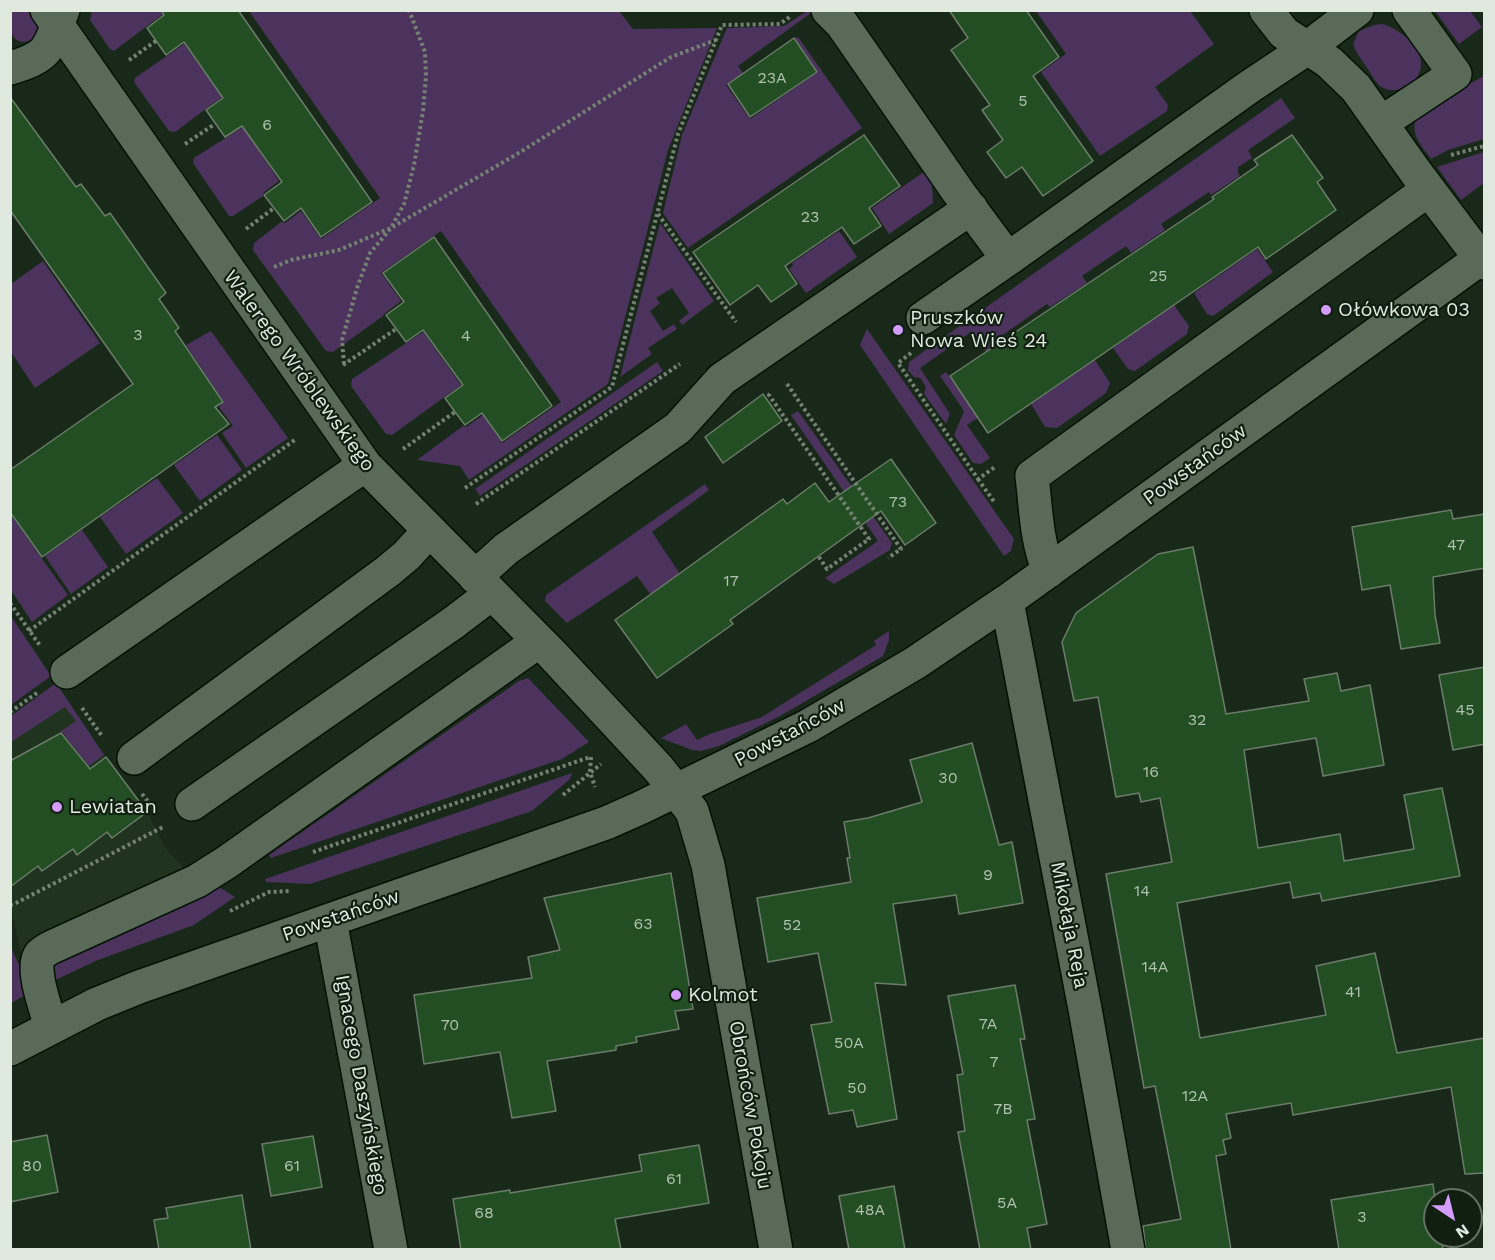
<!DOCTYPE html>
<meta charset="utf-8">
<style>
body{margin:0}
#map{position:relative;width:1495px;height:1260px;overflow:hidden;background:#192919;font-family:"Work Sans",sans-serif}
canvas{display:block}
.frame{position:absolute;inset:0;border:12px solid #dfe9de;pointer-events:none}
.north{position:absolute;left:1423px;top:1188px;width:60px;height:60px;box-sizing:border-box;background:#101f10;border:2px solid #637062;border-radius:50%;rotate:145deg;font-size:16px;font-weight:700;line-height:24px;text-align:center;color:#dfe9de}
.north::after{content:'';display:block;margin:auto;width:21px;height:27px;background:#d39cfd;clip-path:polygon(50% 0,100% 100%,50% 72%,0 100%)}
</style>
<div id="map">
<canvas width="1495" height="1260"></canvas>
<div class="frame"></div>
<div class="north">N</div>
</div>
<script>
const g = document.querySelector('canvas').getContext('2d');
g.lineJoin = 'round';
function paint(path, color) { g.fillStyle = color; g.fill(path, 'evenodd'); }
function strokePath(path, color, width, dash) { g.strokeStyle = color; g.lineWidth = width; g.lineCap = dash ? 'butt' : 'round'; g.setLineDash(dash || []); g.stroke(path); }
function label(font, color, halo, rows, align = 'center') {
  g.font = font + ' "Work Sans",sans-serif'; g.lineWidth = 4.5; g.setLineDash([]); g.textBaseline = 'middle'; g.strokeStyle = halo; g.fillStyle = color; for (const [text, x, y, turn = 0] of rows) {
    g.save(); g.translate(x, y); g.rotate((+turn || 0) * Math.PI / 180); g.textAlign = isNaN(turn) ? turn : align; if (halo) g.strokeText(text, 0, 0); g.fillText(text, 0, 0); g.restore();
  }
}
const built = new Path2D(`
 M 56,683 L 106,757 L 147,812 L 167,850 L 207,892 L 26,977 L 11,907 L 10,716 Z`);
const green = new Path2D(`
 M 11,11 L 37,11 C 51,41 15,52 11,31 C 9,25 11,17 11,11 Z
 M 92,11 L 160,11 L 163,14 L 114,51 L 110,49 L 90,20 Z
 M 619,11 L 633,29 L 717,28 L 668,150 L 608,384 L 469,480 L 460,466 L 417,460 L 463,426 L 466,427 L 483,415 L 502,443 L 561,402 L 441,231 L 381,273 L 401,301 L 384,314 L 383,316 L 333,352 L 326,351 L 253,250 L 254,243 L 281,222 L 285,223 L 301,211 L 321,239 L 380,198 L 249,11 Z
 M 807,11 L 811,13 L 738,66 L 743,73 L 726,85 L 750,119 L 818,72 L 795,38 L 798,37 L 862,128 L 688,248 L 663,213 L 682,135 L 727,28 L 784,26 Z
 M 1036,11 L 1190,11 L 1214,44 L 1155,87 L 1168,105 L 1167,111 L 1100,156 L 1041,72 L 1066,54 Z
 M 1435,11 L 1470,11 L 1482,27 L 1459,44 Z
 M 1382,24 C 1400,29 1427,49 1420,71 C 1415,88 1391,97 1378,84 C 1374,80 1371,73 1367,68 C 1362,60 1356,53 1353,44 L 1359,31 L 1374,25 Z
 M 184,44 L 222,97 L 175,132 L 169,131 L 134,82 L 135,78 Z
 M 1484,76 L 1484,139 L 1448,150 L 1431,159 C 1418,141 1410,135 1417,112 Z
 M 1281,98 L 1295,118 L 1248,150 L 1252,158 L 1238,167 L 1238,173 L 1240,176 L 1211,195 L 1209,192 L 1161,224 L 1165,230 L 1131,253 L 1126,246 L 1082,276 L 1087,283 L 1050,307 L 1047,304 L 997,339 L 999,343 L 986,352 L 971,332 L 920,368 L 950,414 L 946,424 L 924,394 L 926,387 L 920,378 L 914,377 L 908,370 L 909,362 Z
 M 243,127 L 279,181 L 263,193 L 263,196 L 233,216 L 229,216 L 193,163 L 194,158 Z
 M 1484,152 L 1484,183 L 1461,200 L 1437,167 Z
 M 931,167 L 933,203 L 889,234 L 872,208 Z
 M 660,223 L 714,301 L 682,325 L 679,321 L 689,313 L 672,288 L 656,298 L 660,303 L 650,311 L 663,331 L 674,324 L 677,329 L 648,348 L 652,354 L 620,377 Z
 M 839,231 L 857,257 L 806,293 L 789,269 L 793,266 L 792,263 Z
 M 1257,249 L 1273,272 L 1213,316 L 1207,314 L 1194,293 Z
 M 43,261 L 100,343 L 35,388 L 11,352 L 11,284 Z
 M 1174,305 L 1189,326 L 1187,334 L 1135,371 L 1128,369 L 1113,348 Z
 M 867,329 L 1014,539 L 1011,551 L 1004,556 L 860,345 Z
 M 211,331 L 288,438 L 246,468 L 222,433 L 233,426 L 219,407 L 224,402 L 186,345 Z
 M 423,332 L 461,385 L 392,435 L 386,434 L 351,386 L 352,379 Z
 M 1095,360 L 1110,383 L 1106,393 L 1057,428 L 1045,427 L 1031,404 Z
 M 657,362 L 663,371 L 480,496 L 475,489 Z
 M 946,372 L 978,418 L 967,425 L 990,458 L 981,464 L 973,463 L 954,435 L 964,411 L 940,376 Z
 M 798,411 L 892,543 L 890,550 L 834,584 L 825,578 L 878,541 L 791,415 Z
 M 217,435 L 242,470 L 200,501 L 174,465 Z
 M 157,478 L 183,513 L 126,554 L 100,517 Z
 M 705,484 L 709,490 L 652,532 L 680,574 L 651,595 L 637,576 L 567,623 L 545,601 L 546,595 Z
 M 10,514 L 68,595 L 32,622 L 11,590 Z
 M 82,530 L 108,567 L 71,594 L 45,556 Z
 M 11,616 L 51,676 L 11,705 L 10,705 Z
 M 889,631 L 889,640 L 883,656 L 780,716 L 719,746 L 701,751 L 692,750 L 661,738 L 686,724 L 697,740 L 710,734 L 762,717 L 876,645 L 874,641 Z
 M 528,678 L 589,742 L 562,759 L 271,858 L 269,855 L 519,681 Z
 M 56,683 L 104,755 L 89,766 L 61,731 L 76,721 L 65,707 L 11,742 L 11,716 Z
 M 572,773 L 570,779 L 532,811 L 310,884 L 266,882 L 265,879 Z
 M 219,887 L 235,897 L 194,925 L 98,960 L 51,982 L 52,970 L 58,963 Z
 M 10,945 L 31,992 L 11,1003 L 10,1003 Z`);
const building = new Path2D(`
 M 161,10 L 238,10 L 372,202 L 321,237 L 301,208 L 284,221 L 264,195 L 282,182 L 242,126 L 225,137 L 206,110 L 223,98 L 184,42 L 166,55 L 147,28 L 164,15 Z
 M 949,10 L 1026,10 L 1059,57 L 1033,76 L 1093,161 L 1043,196 L 1022,167 L 1006,178 L 987,152 L 1003,140 L 982,110 L 990,105 L 951,50 L 968,38 Z
 M 794,38 L 817,72 L 750,117 L 728,84 Z
 M 10,97 L 76,187 L 81,184 L 105,216 L 110,213 L 166,293 L 159,299 L 179,328 L 175,331 L 223,402 L 215,407 L 229,424 L 42,557 L 10,512 L 10,470 L 133,384 L 10,210 Z
 M 864,135 L 900,186 L 869,208 L 881,226 L 854,244 L 842,227 L 785,266 L 797,284 L 771,302 L 758,285 L 730,305 L 693,252 Z
 M 1292,135 L 1323,178 L 1317,182 L 1336,210 L 1266,259 L 1258,247 L 988,433 L 950,376 L 1214,199 L 1212,197 L 1258,165 L 1254,160 Z
 M 434,237 L 552,406 L 502,441 L 482,413 L 465,425 L 455,412 L 445,398 L 463,385 L 423,330 L 406,342 L 386,315 L 404,302 L 383,273 Z
 M 763,394 L 782,421 L 723,463 L 705,437 Z
 M 891,459 L 936,523 L 905,545 L 881,511 L 730,620 L 733,624 L 657,678 L 615,620 L 783,499 L 787,504 L 815,483 L 829,502 Z
 M 1451,510 L 1453,519 L 1485,514 L 1485,568 L 1433,577 L 1435,615 L 1440,643 L 1401,649 L 1390,585 L 1362,590 L 1352,527 Z
 M 1193,547 L 1226,714 L 1309,701 L 1304,679 L 1337,673 L 1341,691 L 1370,685 L 1384,765 L 1323,776 L 1316,738 L 1244,750 L 1258,848 L 1340,834 L 1344,861 L 1414,849 L 1404,795 L 1442,788 L 1460,876 L 1322,901 L 1320,893 L 1293,898 L 1290,882 L 1177,903 L 1200,1038 L 1326,1015 L 1316,966 L 1375,953 L 1397,1053 L 1485,1038 L 1485,1173 L 1465,1174 L 1451,1087 L 1293,1115 L 1291,1103 L 1226,1114 L 1231,1138 L 1223,1140 L 1226,1154 L 1216,1156 L 1231,1250 L 1146,1250 L 1143,1226 L 1181,1219 L 1155,1086 L 1144,1088 L 1106,874 L 1172,862 L 1160,798 L 1141,802 L 1139,793 L 1116,797 L 1098,697 L 1074,701 L 1062,642 L 1076,613 L 1158,554 Z
 M 1485,667 L 1485,744 L 1453,750 L 1439,675 Z
 M 61,733 L 90,769 L 106,757 L 147,812 L 112,838 L 107,832 L 77,855 L 73,849 L 42,871 L 38,866 L 10,887 L 10,761 Z
 M 972,743 L 999,845 L 1012,842 L 1023,903 L 959,914 L 956,895 L 893,904 L 906,985 L 875,983 L 897,1119 L 857,1127 L 853,1110 L 829,1114 L 811,1025 L 832,1022 L 818,953 L 768,962 L 757,898 L 851,882 L 847,858 L 850,858 L 844,822 L 868,818 L 922,802 L 910,760 Z
 M 671,873 L 693,1009 L 675,1011 L 679,1029 L 636,1037 L 637,1042 L 616,1046 L 616,1050 L 547,1061 L 556,1111 L 512,1118 L 500,1052 L 424,1064 L 414,995 L 532,978 L 528,957 L 560,950 L 544,898 Z
 M 1015,985 L 1025,1039 L 1020,1039 L 1035,1119 L 1027,1120 L 1047,1224 L 1027,1228 L 1031,1250 L 980,1250 L 958,1132 L 965,1131 L 957,1075 L 963,1074 L 948,996 Z
 M 47,1135 L 58,1192 L 10,1202 L 10,1142 Z
 M 313,1136 L 322,1187 L 271,1196 L 262,1144 Z
 M 699,1145 L 709,1203 L 615,1219 L 621,1250 L 461,1250 L 453,1199 L 510,1190 L 510,1193 L 642,1171 L 639,1155 Z
 M 1433,1184 L 1435,1200 L 1435,1236 L 1441,1236 L 1443,1250 L 1339,1250 L 1331,1200 Z
 M 894,1186 L 905,1250 L 849,1250 L 839,1196 Z
 M 242,1195 L 251,1250 L 159,1250 L 154,1220 L 168,1218 L 166,1208 Z`);
const path = new Path2D(`
 M 129,60 L 156,41
 M 185,144 L 215,124
 M 1451,155 L 1484,146
 M 658,214 L 736,322
 M 246,229 L 274,208
 M 274,267 L 291,260 L 339,250 L 391,228 L 404,204 L 414,165 L 423,111 L 426,76 L 425,52 L 409,10
 M 911,353 L 898,363 L 978,479 L 995,467
 M 344,364 L 342,340 L 358,285 L 370,253 L 391,228 L 522,151 L 671,57 L 716,40
 M 343,365 L 396,329
 M 787,384 L 901,549 L 888,558
 M 770,394 L 769,395 L 869,539 L 827,569 L 819,557
 M 403,449 L 455,412
 M 978,479 L 995,503
 M 465,488 L 612,387 L 678,134 L 722,25 L 780,24 L 791,16
 M 476,504 L 680,364
 M 10,603 L 41,647
 M 29,631 L 296,439
 M 82,708 L 102,736
 M 10,712 L 37,693
 M 591,757 L 590,772 L 595,787
 M 142,794 L 154,809
 M 563,795 L 601,764
 M 313,852 L 590,757
 M 10,905 L 16,903 L 163,827
 M 230,911 L 269,892 L 290,891`);
const minor = new Path2D(`
 M 47,10 L 365,465 L 552,654 L 658,768 L 692,811 L 708,865 L 776,1250
 M 828,10 L 842,24 L 959,193 L 1008,259 L 1249,87 L 1306,49 L 1357,10
 M 1266,10 L 1284,33 L 1329,62 L 1356,88 L 1417,174 L 1484,263
 M 10,68 C 51,57 49,47 63,10
 M 1381,123 L 1455,74 L 1409,10
 M 923,318 L 1008,259
 M 1049,571 C 1036,541 1036,508 1032,476 L 1428,190
 M 475,577 L 506,549 L 678,428 L 722,379 L 971,208
 M 1007,601 L 1085,1009 L 1128,1250
 M 67,672 L 365,465
 M 134,758 L 388,571 L 406,556 L 429,531
 M 192,804 L 453,623 L 491,594
 M 330,920 L 391,1250
 M 51,1027 C 47,1012 30,967 40,955 C 43,952 48,949 52,947 L 197,881 L 227,862 L 539,641
 M 10,1049 L 97,1004 L 139,987 L 606,823 L 640,808 L 808,726 L 915,663 L 1007,601 L 1484,256`);
const markers = [
 [1326,310,6,"#d39cfd"],
 [898,330,6,"#d39cfd"],
 [57,807,6,"#d39cfd"],
 [676,995,6,"#d39cfd"]
];
const numberNames = [
 ["23A",772,78],
 ["5",1023,101],
 ["6",267,125],
 ["23",810,217],
 ["25",1158,276],
 ["3",138,335],
 ["4",466,336],
 ["73",898,502],
 ["47",1456,545],
 ["17",731,581],
 ["45",1465,710],
 ["32",1197,720],
 ["16",1151,772],
 ["30",948,778],
 ["9",988,875],
 ["14",1142,891],
 ["63",643,924],
 ["52",792,925],
 ["14A",1155,967],
 ["41",1353,992],
 ["7A",988,1024],
 ["70",450,1025],
 ["50A",849,1043],
 ["7",994,1062],
 ["50",857,1088],
 ["12A",1195,1096],
 ["7B",1003,1109],
 ["80",32,1166],
 ["61",292,1166],
 ["61",674,1179],
 ["5A",1007,1203],
 ["48A",870,1210],
 ["68",484,1213],
 ["3",1362,1217]
];
const poiNames = [
 ["Ołówkowa 03",1338,310],
 ["Pruszków",910,318],
 ["Nowa Wieś 24",910,341],
 ["Lewiatan",69,807],
 ["Kolmot",688,995]
];
const streetNames = [
 ["Walerego Wróblewskiego",299,371,54],
 ["Powstańców",1195,465,-36],
 ["Powstańców",790,733,-28],
 ["Powstańców",341,916,-19],
 ["Mikołaja Reja",1069,925,79],
 ["Ignacego Daszyńskiego",361,1085,80],
 ["Obrońców Pokoju",750,1105,80]
];
paint(built, '#1f331e');
paint(green, '#4b335d');
paint(building, '#234d22');
strokePath(building, '#6b7d6a', 1.5);
strokePath(minor, '#041104', 36);
strokePath(path, '#748173', 4, [3, 3]);
strokePath(minor, '#596b58', 33);
for (const [x, y, r, color] of markers) { const dot = new Path2D(); dot.arc(x, y, r, 0, 2 * Math.PI); g.fillStyle = color; g.fill(dot); strokePath(dot, '#101f10', 2); }
label('16px', '#b0c2af', null, numberNames);
label('20px', '#dfe9de', '#101f10', poiNames, 'left');
label('20px', '#dfe9de', '#101f10', streetNames);
</script>
